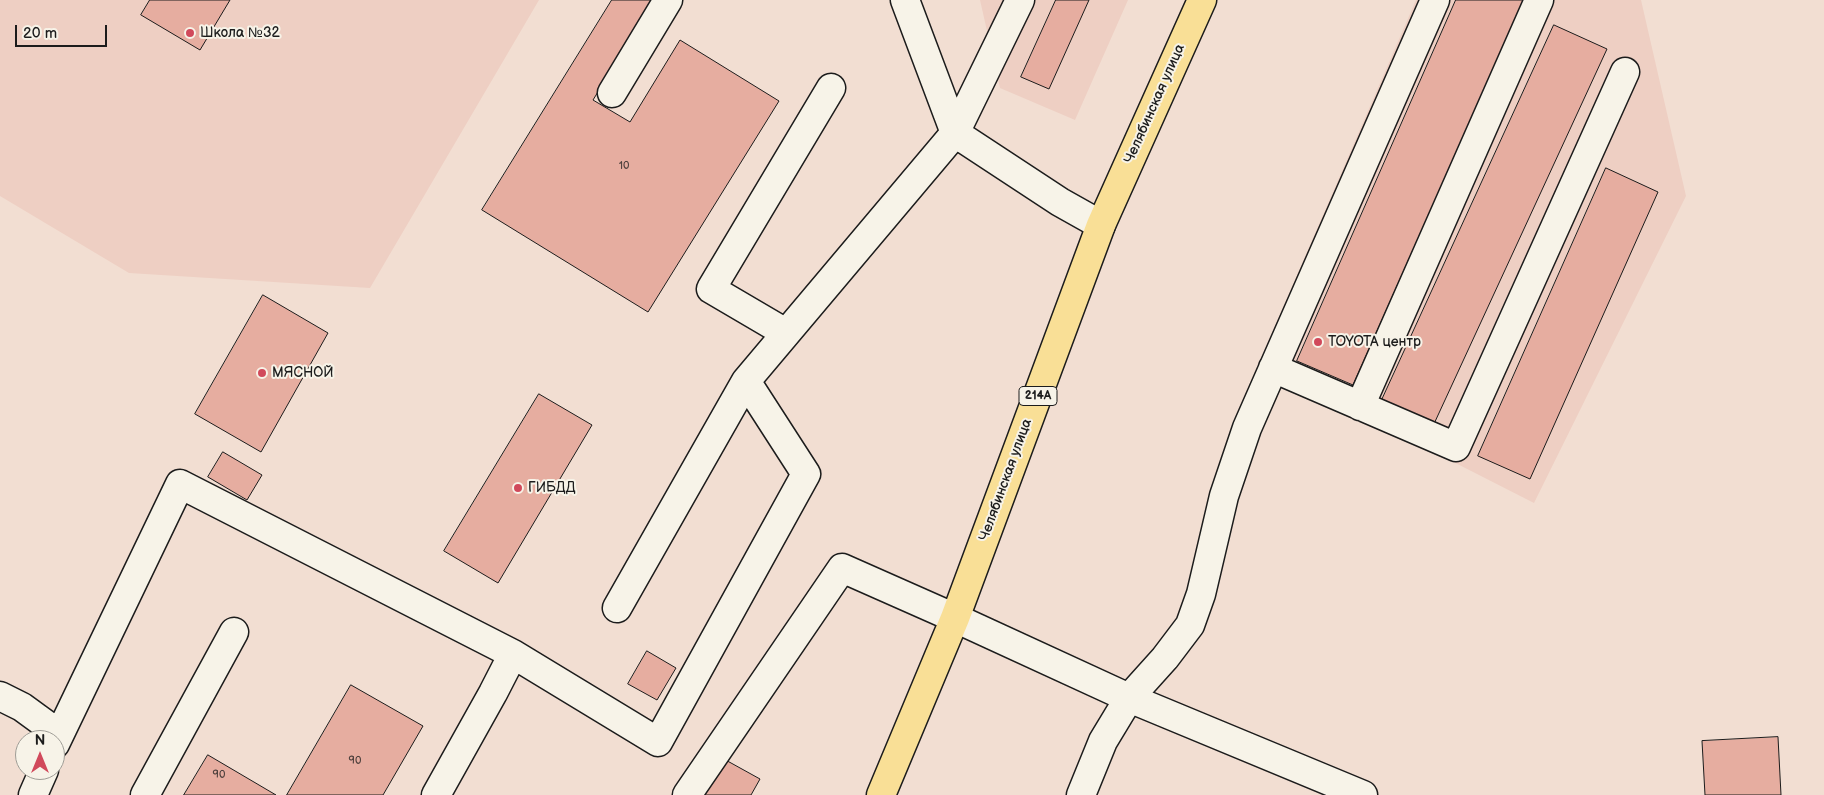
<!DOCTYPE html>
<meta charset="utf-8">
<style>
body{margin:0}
#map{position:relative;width:1824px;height:795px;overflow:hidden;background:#f2ded2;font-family:"Balsamiq Sans",sans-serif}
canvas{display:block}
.north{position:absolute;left:15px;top:730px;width:50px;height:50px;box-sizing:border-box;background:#f7f3e8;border:1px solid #9f9d96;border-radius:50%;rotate:0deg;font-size:14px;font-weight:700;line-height:20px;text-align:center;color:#1c1c1c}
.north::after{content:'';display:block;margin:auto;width:18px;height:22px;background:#d1495b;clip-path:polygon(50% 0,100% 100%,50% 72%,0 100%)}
.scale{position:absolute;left:15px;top:25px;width:92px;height:22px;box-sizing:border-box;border:2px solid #1c1c1c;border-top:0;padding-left:6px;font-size:15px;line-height:18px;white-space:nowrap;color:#1c1c1c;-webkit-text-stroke:4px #f7f3e8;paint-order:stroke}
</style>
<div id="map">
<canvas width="1824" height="795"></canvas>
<div class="north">N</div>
<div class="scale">20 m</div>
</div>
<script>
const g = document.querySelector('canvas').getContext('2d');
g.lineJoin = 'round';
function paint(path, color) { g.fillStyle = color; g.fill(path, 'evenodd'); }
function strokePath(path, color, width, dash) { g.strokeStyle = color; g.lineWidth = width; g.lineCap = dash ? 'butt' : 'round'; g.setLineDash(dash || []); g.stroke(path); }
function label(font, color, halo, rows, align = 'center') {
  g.font = font + ' "Balsamiq Sans",sans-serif'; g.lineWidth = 4; g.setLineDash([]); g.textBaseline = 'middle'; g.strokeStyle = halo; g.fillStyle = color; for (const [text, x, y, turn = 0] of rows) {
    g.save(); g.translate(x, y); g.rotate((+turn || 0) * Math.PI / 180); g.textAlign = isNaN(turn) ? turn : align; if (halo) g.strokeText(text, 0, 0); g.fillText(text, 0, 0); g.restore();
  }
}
const built = new Path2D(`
 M 0,0 L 539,0 L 370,288 L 129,273 L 0,196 Z
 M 980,0 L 1128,0 L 1075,120 L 1000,88 Z
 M 1416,0 L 1641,0 L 1686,196 L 1534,503 L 1259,363 Z`);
const building = new Path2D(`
 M 150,0 L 230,0 L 200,50 L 141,15 Z
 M 612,0 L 654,0 L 593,100 L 630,122 L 680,40 L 779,101 L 648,312 L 482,210 Z
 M 1056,0 L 1089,0 L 1049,89 L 1021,77 Z
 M 1456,0 L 1524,0 L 1353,385 L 1297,361 Z
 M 1554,25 L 1607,49 L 1433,426 L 1381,402 Z
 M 1606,168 L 1658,192 L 1530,479 L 1478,456 Z
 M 263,295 L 328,333 L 261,452 L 195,414 Z
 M 539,394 L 592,425 L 498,583 L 444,551 Z
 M 223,452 L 262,475 L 247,500 L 208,477 Z
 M 647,651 L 676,668 L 657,700 L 628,684 Z
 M 351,685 L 423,726 L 383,795 L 287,795 Z
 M 1778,737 L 1781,795 L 1705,795 L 1702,741 Z
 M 208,755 L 276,795 L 184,795 Z
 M 722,758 L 760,779 L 751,795 L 701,795 Z`);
const minor = new Path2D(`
 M 905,0 L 955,133 L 1020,0
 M 612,93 L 668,0
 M 786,333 L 711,289 L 831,88
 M 1273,368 L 1456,447 L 1625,72
 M 1360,406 L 1539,0
 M 617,608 L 746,381 L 955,133 L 1060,202 L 1101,225
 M 0,696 L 22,707 L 59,734
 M 55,744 L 180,484 L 513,654 L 658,742 L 806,474 L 746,381
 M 33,795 L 44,770
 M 145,795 L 234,632
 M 436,795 L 493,693 L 513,654
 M 687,795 L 842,568 L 955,618 L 1129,698 L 1363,795
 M 1081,795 L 1103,741 L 1129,698 L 1165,658 L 1190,625 L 1201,594 L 1224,496 L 1247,428 L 1435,0`);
const major = new Path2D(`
 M 881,795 L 955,618 L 1101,225 L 1202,0`);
const markers = [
 [190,33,5,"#d1495b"],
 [1318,342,5,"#d1495b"],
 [262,373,5,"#d1495b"],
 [518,488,5,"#d1495b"]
];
const numberNames = [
 ["10",624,166],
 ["90",355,761],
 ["90",219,775]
];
const shields = [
 [1038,396,38]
];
const shieldNames = [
 ["214А",1038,396]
];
const poiNames = [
 ["Школа №32",200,33],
 ["TOYOTA центр",1328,342],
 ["МЯСНОЙ",272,373],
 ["ГИБДД",528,488]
];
const streetNames = [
 ["Челябинская улица",1155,104,-66],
 ["Челябинская улица",1006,480,-70]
];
paint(built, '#eecfc3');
paint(building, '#e6ada0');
strokePath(building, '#1c1c1c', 1);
strokePath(minor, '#1c1c1c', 31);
strokePath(major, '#1c1c1c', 31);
strokePath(minor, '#f7f3e8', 28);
strokePath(major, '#f9df96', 28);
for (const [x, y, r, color] of markers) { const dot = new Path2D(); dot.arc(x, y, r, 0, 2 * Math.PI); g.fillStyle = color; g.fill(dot); strokePath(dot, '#f7f3e8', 2); }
label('11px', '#4e403d', null, numberNames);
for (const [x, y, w] of shields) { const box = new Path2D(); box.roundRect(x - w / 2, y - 9.5, w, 19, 4); g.fillStyle = '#f7f3e8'; g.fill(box); strokePath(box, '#1c1c1c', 1); }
label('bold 12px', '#1c1c1c', null, shieldNames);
label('14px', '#1c1c1c', '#f7f3e8', poiNames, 'left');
label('14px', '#1c1c1c', '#f7f3e8', streetNames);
</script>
